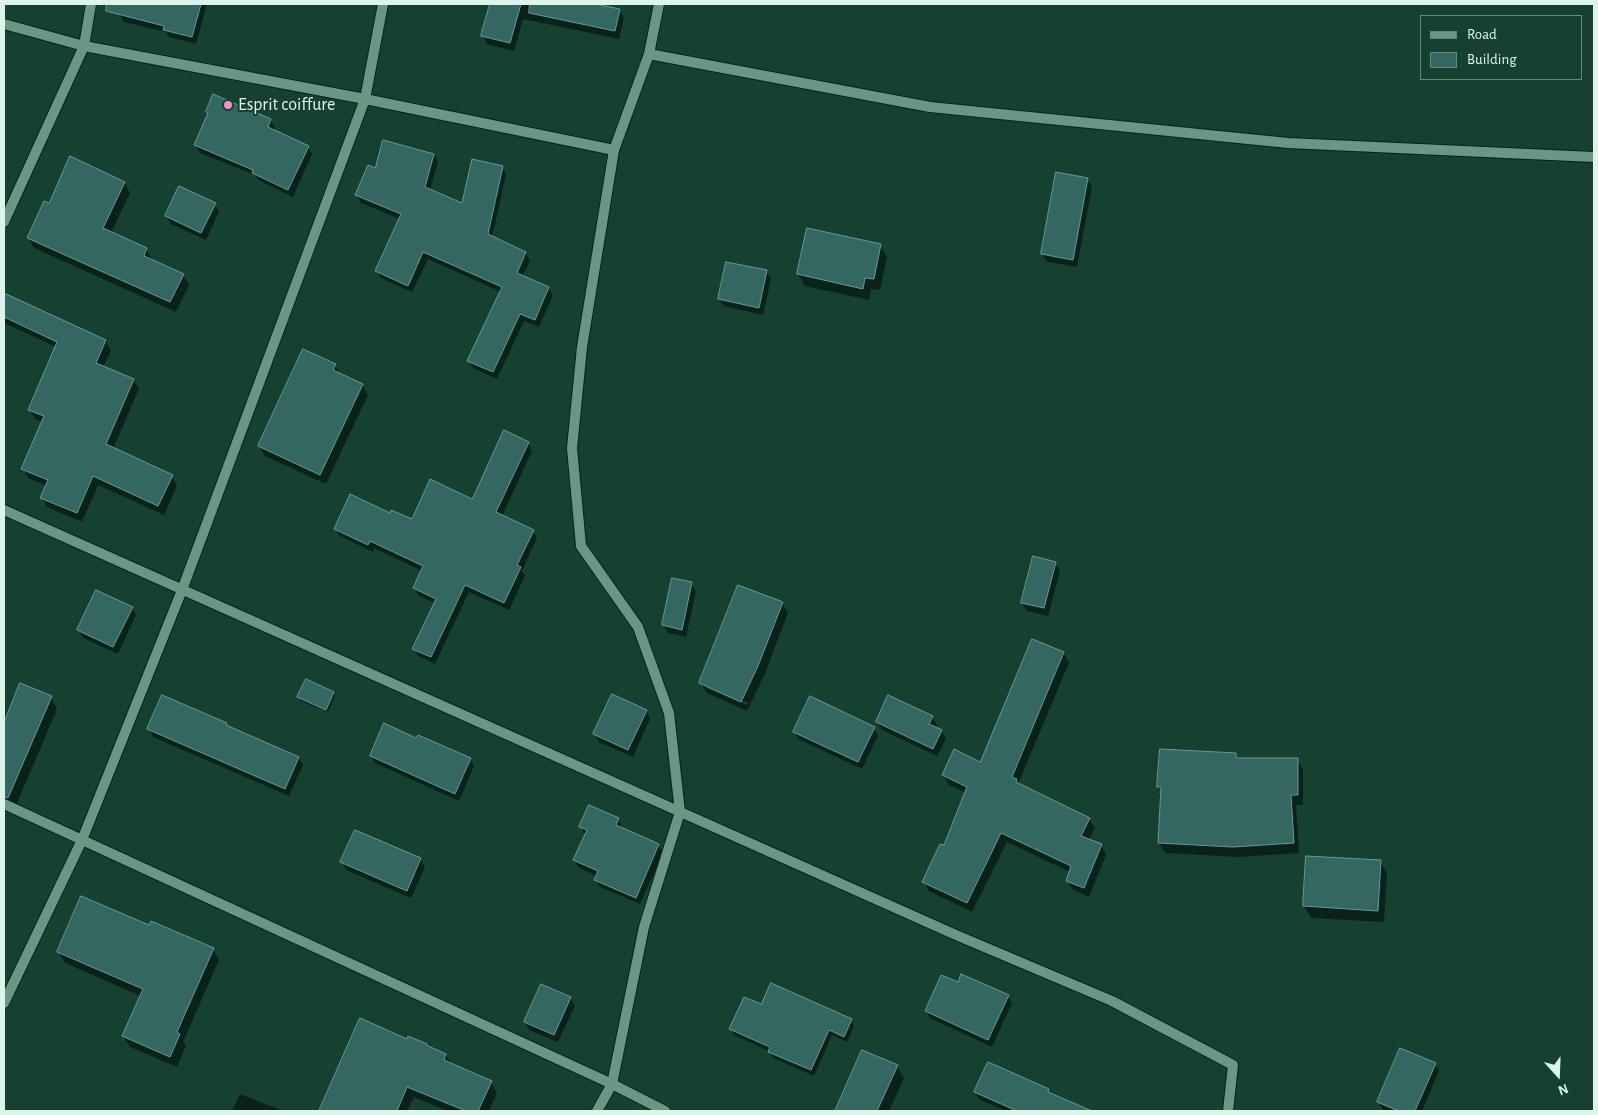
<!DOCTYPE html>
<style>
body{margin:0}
#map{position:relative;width:1598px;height:1115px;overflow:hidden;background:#164131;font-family:"Alegreya Sans",sans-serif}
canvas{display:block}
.frame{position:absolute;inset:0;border:5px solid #ddf4e9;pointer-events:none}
.legend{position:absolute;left:1420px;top:15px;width:162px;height:65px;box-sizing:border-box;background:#164131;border:1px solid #66897b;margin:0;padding:6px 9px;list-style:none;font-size:15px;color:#ddf4e9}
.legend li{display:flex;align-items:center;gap:10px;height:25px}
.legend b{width:25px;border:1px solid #66897b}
.north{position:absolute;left:1533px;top:1050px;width:50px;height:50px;-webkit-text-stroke:4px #164131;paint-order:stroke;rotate:160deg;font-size:14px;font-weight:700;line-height:20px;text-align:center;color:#ddf4e9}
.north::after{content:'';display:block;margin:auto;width:18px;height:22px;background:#ddf4e9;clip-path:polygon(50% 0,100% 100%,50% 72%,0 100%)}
</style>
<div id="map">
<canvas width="1598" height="1115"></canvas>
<div class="frame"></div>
<ul class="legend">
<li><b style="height:6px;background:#6a9684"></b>Road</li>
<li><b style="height:14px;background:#356762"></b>Building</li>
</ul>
<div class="north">N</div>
</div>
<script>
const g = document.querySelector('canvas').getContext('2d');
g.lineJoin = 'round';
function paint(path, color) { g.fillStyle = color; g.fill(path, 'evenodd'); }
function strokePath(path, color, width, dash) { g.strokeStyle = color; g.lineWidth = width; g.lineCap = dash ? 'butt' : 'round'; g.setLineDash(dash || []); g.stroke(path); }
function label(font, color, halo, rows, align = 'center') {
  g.font = font + ' "Alegreya Sans",sans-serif'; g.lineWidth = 4; g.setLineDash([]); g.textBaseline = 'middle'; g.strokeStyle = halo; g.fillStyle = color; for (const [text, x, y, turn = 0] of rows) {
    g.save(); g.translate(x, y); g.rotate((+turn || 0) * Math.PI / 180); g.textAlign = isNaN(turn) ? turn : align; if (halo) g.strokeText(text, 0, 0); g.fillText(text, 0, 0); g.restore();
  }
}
const shadow = new Path2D(`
 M 122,4 L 207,4 L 196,44 L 169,37 L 166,32 L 124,22 L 119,14 Z
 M 489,4 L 589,4 L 619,10 L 624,18 L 619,39 L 523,19 L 514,51 L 487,44 L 483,36 L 490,7 Z
 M 207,112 L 270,120 L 275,128 L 274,131 L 308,147 L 312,154 L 293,197 L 258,180 L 255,175 L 200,153 L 195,145 L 208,115 Z
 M 434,155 L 438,162 L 430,190 L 463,205 L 502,167 L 506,174 L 492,238 L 526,253 L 530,261 L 522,277 L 548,288 L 553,295 L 539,327 L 524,321 L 497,379 L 473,368 L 469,361 L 501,292 L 428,259 L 412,292 L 381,278 L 377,271 L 400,219 L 361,203 L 357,195 L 376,170 Z
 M 1087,179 L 1092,187 L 1077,267 L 1047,262 L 1042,254 Z
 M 124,182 L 130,193 L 111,233 L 146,249 L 152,260 L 183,275 L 189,285 L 176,312 L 34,248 L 28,238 L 50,205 Z
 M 215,204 L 219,211 L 206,240 L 171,224 L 166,216 Z
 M 880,245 L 887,257 L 880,290 L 871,289 L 869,300 L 805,286 L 798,274 Z
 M 766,271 L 771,279 L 763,315 L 724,306 L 719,299 Z
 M 6,295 L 106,341 L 111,351 L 103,367 L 133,380 L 139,389 L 113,449 L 172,476 L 177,486 L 164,515 L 98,485 L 82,522 L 47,507 L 42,497 L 47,486 L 28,478 L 23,468 L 43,422 L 35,419 L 30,410 L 56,347 L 4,323 L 4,299 Z
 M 335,365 L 341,375 L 362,385 L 368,395 L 326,484 L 265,456 L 259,446 Z
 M 528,443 L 532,451 L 502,516 L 533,531 L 537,538 L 522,571 L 525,576 L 509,610 L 469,592 L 435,664 L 418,656 L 414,649 L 435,603 L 419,596 L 414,588 L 422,571 L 374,548 L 373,552 L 340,536 L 335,529 L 390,514 L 412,521 L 473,500 Z
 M 1055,563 L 1060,571 L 1048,616 L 1027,611 L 1022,603 Z
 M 691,583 L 696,591 L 686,637 L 668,633 L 663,625 Z
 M 782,603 L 788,613 L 764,676 L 747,711 L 707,693 L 701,683 ZM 707,685 L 748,703 L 747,705 L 707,688 Z
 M 132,608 L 136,615 L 118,654 L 83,638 L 78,630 Z
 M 1064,653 L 1069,663 L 1018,784 L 1089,819 L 1095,828 L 1089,840 L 1101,845 L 1106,855 L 1089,897 L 1073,890 L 1067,881 L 1070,872 L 1007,842 L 972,912 L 929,891 L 924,882 L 944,847 L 966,793 L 949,785 L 943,775 L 981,764 Z
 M 21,685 L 51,697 L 57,709 L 15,808 L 4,804 L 4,726 Z
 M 333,693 L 335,696 L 328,712 L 301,701 L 299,697 Z
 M 646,711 L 650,719 L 633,757 L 599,742 L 595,734 Z
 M 932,717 L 937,725 L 935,728 L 942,731 L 946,739 L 937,756 L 882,730 L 877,722 Z
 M 226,724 L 228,728 L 299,758 L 303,765 L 289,796 L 153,737 L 149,729 Z
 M 874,728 L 878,736 L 862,769 L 798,739 L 794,731 Z
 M 417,740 L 470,759 L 474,766 L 459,801 L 375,763 L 371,756 Z
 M 1235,754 L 1239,760 L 1297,759 L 1303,769 L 1303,805 L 1296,805 L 1299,853 L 1239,857 L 1165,853 L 1159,843 L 1162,792 L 1159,787 Z
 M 618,819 L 622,827 L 622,829 L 658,845 L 663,853 L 640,904 L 600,887 L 596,880 L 597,876 L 579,868 L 574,860 L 585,836 L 581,827 Z
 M 420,859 L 425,867 L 411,898 L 346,870 L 342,862 Z
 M 1380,861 L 1387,873 L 1384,922 L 1311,918 L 1304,906 Z
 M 150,927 L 213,949 L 219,960 L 183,1042 L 186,1046 L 177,1067 L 130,1047 L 123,1036 L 141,996 L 65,963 L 58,952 Z
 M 958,984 L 1008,996 L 1012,1003 L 992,1047 L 930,1018 L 926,1011 Z
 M 570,998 L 575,1006 L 558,1042 L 529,1030 L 525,1022 Z
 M 762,1006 L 851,1020 L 854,1026 L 847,1042 L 832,1035 L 814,1076 L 773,1058 L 769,1051 L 734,1035 L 731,1029 Z
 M 361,1020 L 446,1055 L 451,1064 L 491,1082 L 497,1093 L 489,1111 L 447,1111 L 414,1097 L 407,1111 L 320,1111 Z
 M 863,1051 L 897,1066 L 904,1078 L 889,1111 L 836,1111 Z
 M 1435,1064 L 1439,1071 L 1422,1111 L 1387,1111 L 1383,1110 L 1378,1102 Z
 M 1048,1090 L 1051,1095 L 1089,1111 L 1006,1111 L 980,1100 L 975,1092 Z
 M 240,1094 L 283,1111 L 232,1111 Z`);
const building = new Path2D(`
 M 107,4 L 201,4 L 192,37 L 163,30 L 164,26 L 106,11 Z
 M 490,4 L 521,4 L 510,43 L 481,36 Z
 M 530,4 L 595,4 L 620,9 L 615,31 L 529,13 Z
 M 213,94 L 271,119 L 268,127 L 309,146 L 288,190 L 252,173 L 253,170 L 194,145 L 208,113 L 206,112 Z
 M 383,140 L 434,154 L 425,187 L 462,203 L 472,159 L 503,166 L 488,234 L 526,252 L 517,273 L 549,287 L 535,320 L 520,314 L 493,372 L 467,361 L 502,287 L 423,252 L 408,286 L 375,271 L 401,214 L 355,195 L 368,165 L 375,168 Z
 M 70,156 L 125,182 L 103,228 L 147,248 L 144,256 L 184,274 L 170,302 L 27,238 L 44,201 L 49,203 Z
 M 1056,172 L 1088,178 L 1073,260 L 1041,254 Z
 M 179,186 L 216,203 L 201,233 L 165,216 Z
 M 807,228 L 881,244 L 874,279 L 865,278 L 863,289 L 797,274 Z
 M 726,262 L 767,270 L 759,308 L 718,299 Z
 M 4,293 L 106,340 L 96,363 L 134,379 L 106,444 L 173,475 L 158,506 L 93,476 L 77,513 L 40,498 L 48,480 L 21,469 L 44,416 L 28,410 L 57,342 L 4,317 Z
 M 303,349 L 336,364 L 333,370 L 363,384 L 320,475 L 258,446 Z
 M 504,430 L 529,442 L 496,512 L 534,530 L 517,565 L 521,567 L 504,603 L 465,585 L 431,657 L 412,649 L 436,599 L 413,588 L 423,566 L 370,541 L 368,545 L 334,529 L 350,494 L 390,513 L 391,510 L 412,519 L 430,479 L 472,499 Z
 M 1033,556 L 1056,562 L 1044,608 L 1021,603 Z
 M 672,578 L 692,582 L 682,630 L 662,625 Z
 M 738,585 L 783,602 L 758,666 L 741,702 L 699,683 Z
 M 96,590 L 133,607 L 113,647 L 77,630 Z
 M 1032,639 L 1064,652 L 1012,777 L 1017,779 L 1016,782 L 1090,818 L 1081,836 L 1102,844 L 1084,888 L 1066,881 L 1071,866 L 1001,833 L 967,903 L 922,882 L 940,844 L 944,845 L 967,787 L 942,775 L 954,749 L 980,762 Z
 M 306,679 L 334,692 L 326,710 L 297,697 Z
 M 20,683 L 52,696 L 8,798 L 4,797 L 4,723 Z
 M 612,694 L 647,710 L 628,750 L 593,734 Z
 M 162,695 L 227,723 L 226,725 L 299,757 L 285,789 L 147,729 Z
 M 888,695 L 933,716 L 929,724 L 942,730 L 933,749 L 876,722 Z
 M 810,696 L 875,727 L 858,762 L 793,732 Z
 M 384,723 L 416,738 L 418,735 L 471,758 L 455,794 L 370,756 Z
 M 1160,749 L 1236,753 L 1236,758 L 1298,758 L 1298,795 L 1291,795 L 1294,843 L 1233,847 L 1158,843 L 1161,787 L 1157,787 Z
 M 589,805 L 619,818 L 616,825 L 659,844 L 636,898 L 594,880 L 598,871 L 573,860 L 587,830 L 579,827 Z
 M 355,830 L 421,858 L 407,891 L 340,862 Z
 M 1306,856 L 1381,860 L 1378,911 L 1303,906 Z
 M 81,896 L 149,925 L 151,921 L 214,948 L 177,1032 L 180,1034 L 170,1057 L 122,1036 L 143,989 L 57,952 Z
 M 961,974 L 1009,995 L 988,1040 L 925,1011 L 941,975 L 958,982 Z
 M 771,983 L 852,1019 L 844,1037 L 829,1030 L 811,1070 L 768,1052 L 770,1047 L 729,1029 L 744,997 L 761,1004 Z
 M 541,984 L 571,997 L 554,1035 L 524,1022 Z
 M 360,1018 L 407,1039 L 408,1036 L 427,1044 L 426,1045 L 446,1054 L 444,1060 L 492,1081 L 478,1111 L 466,1111 L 407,1087 L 397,1111 L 319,1111 Z
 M 1400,1048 L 1436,1063 L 1415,1111 L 1399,1111 L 1377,1102 Z
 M 862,1050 L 898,1065 L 877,1111 L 835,1111 Z
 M 988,1062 L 1049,1089 L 1048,1092 L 1092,1111 L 1017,1111 L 974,1092 Z`);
const street = new Path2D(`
 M 4,24 L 84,46 L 365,99 L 614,150
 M 649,54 L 930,107 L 1288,143 L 1594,157
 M 4,222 L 84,46 L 91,4
 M 4,510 L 956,935 L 1112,1001 L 1233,1065 L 1228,1111
 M 4,804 L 612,1084 L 665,1111
 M 4,1003 L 82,840 L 182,590 L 365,99 L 383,4
 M 597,1111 L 612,1084 L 644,927 L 680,812 L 669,713 L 638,627 L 581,546 L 572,448 L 582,347 L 614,150 L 649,54 L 659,4`);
const markers = [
 [228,105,5,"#f98fca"]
];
const poiNames = [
 ["Esprit coiffure",238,105]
];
paint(shadow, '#0007');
paint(building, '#356762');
strokePath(building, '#679a94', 1);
strokePath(street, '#05251a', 12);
strokePath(street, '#6a9684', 10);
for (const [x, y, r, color] of markers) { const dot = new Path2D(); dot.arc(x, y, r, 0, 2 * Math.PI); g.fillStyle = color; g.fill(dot); strokePath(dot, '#164131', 2); }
label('18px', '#ddf4e9', '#164131', poiNames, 'left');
</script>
